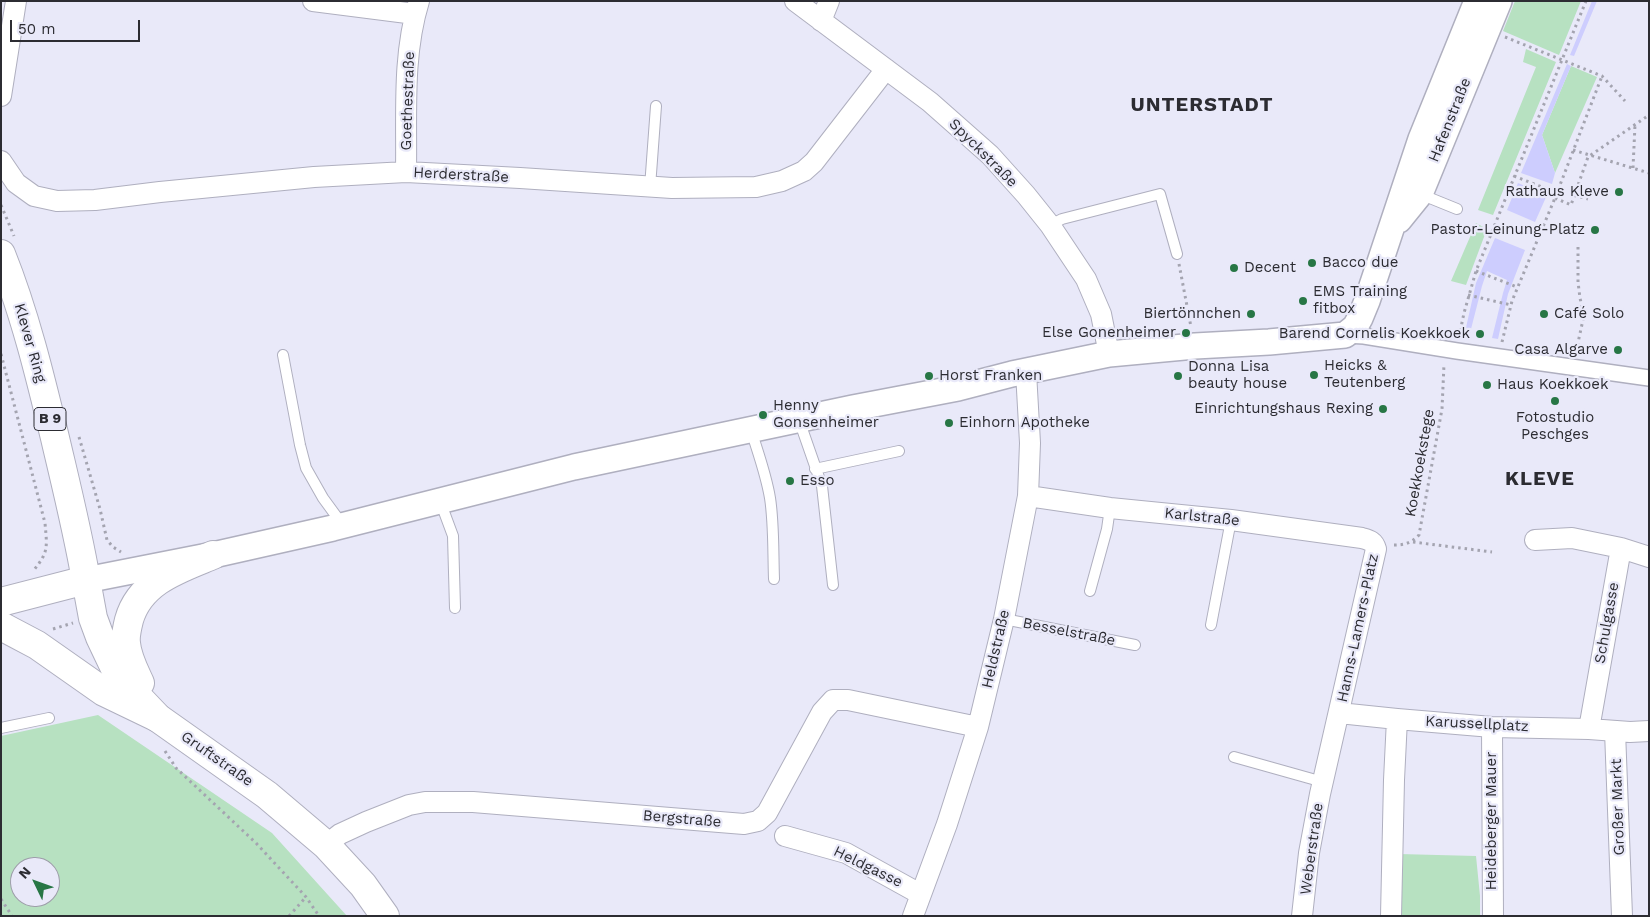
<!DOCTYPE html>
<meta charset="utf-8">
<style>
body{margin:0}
#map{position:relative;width:1650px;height:917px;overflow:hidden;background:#e9e9f9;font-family:"Work Sans",sans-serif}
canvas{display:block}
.frame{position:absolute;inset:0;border:2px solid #2c2c32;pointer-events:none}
.north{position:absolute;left:10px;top:857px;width:50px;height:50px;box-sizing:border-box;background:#e9e9f9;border:1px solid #9d9da9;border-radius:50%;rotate:312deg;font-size:14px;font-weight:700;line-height:20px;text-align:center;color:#2c2c32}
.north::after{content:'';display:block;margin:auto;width:18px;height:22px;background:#277645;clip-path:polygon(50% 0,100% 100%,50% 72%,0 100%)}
.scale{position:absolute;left:10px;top:20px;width:130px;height:22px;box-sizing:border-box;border:2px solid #2c2c32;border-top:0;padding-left:6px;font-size:15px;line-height:18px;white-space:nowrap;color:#2c2c32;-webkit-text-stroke:4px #e9e9f9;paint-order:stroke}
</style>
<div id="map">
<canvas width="1650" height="917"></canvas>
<div class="frame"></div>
<div class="north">N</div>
<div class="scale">50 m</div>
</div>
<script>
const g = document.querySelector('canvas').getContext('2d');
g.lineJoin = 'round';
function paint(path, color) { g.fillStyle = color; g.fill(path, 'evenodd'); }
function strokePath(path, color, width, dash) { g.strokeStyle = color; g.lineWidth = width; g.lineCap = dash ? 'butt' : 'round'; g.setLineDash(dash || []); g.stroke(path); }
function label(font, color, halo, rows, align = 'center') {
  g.font = font + ' "Work Sans",sans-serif'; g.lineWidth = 4.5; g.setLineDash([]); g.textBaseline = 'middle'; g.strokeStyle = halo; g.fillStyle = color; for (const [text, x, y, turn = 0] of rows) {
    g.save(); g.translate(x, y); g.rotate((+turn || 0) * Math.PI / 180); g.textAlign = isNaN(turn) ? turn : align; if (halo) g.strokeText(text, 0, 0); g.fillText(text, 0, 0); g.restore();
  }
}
const green = new Path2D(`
 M 1515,1 L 1581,1 L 1559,55 L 1503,31 Z
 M 1526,49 L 1556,62 L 1493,215 L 1478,210 L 1536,67 L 1523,62 Z
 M 1571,66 L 1597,77 L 1555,173 L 1542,135 Z
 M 1476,223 L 1487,229 L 1466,285 L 1451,281 Z
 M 98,715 L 272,833 L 347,916 L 1,916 L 1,736 ZM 20,867 L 50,867 L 50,897 L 20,897 Z
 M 1399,854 L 1476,856 L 1480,896 L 1480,916 L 1398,916 Z`);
const water = new Path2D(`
 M 1592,1 L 1597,1 L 1574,56 L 1570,55 Z
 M 1567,64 L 1571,66 L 1542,135 L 1555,173 L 1552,184 L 1521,173 Z
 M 1518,183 L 1547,195 L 1535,222 L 1507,210 Z
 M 1495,238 L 1525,250 L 1508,294 L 1498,339 L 1492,338 L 1503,293 L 1507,280 L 1487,271 L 1482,286 L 1470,333 L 1465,332 L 1476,283 Z`);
const path = new Path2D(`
 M 1505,37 L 1602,76 L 1625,101
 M 1573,150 L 1649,173
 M 1633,168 L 1635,125
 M 1514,176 L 1557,193
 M 1574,195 L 1588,199
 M 1555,198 L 1571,205 L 1588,157 L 1649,115
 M 1,205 L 14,236
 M 1179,264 L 1191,327
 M 1476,271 L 1517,287
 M 1468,295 L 1511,305
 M 1459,337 L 1464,313 L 1476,271 L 1586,1
 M 1502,342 L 1512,301 L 1555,198 L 1602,76
 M 1576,352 L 1584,315 L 1580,298 L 1578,282 L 1578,243
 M 1,354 L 45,523 C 47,547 49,552 33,571
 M 79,437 L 100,509 L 107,540 L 113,547 L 121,552
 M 1413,542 L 1492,552
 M 1394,545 C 1405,545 1411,543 1419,535 L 1442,409 L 1444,364
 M 53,629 L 73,623
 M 165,751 L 176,768 L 256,843 L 306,897 L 319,916
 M 1,899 L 12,916
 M 289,916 L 306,897`);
const service = new Path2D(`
 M 650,187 L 656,106
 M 1420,194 L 1457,209
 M 1050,225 L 1062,219 L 1160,194 L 1177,254
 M 283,355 L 300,445 L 306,468 L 323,498 L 342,524
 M 799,420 L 822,486 L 833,585
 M 751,430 C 758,453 766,474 770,498 C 774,524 773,552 774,579
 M 815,469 L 899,451
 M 440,501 L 453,536 L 455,608
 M 1090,591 L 1107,529 L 1110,508
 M 1004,619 L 1135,645
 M 1211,625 L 1231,520
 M 1,728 L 49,718
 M 1234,757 L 1323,782`);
const pedestrian = new Path2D(`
 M 1345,335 L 1364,336 L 1457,351 L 1649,378`);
const minor = new Path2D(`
 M 313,1 L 415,14
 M 795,1 L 930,102 L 990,155 L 1026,195 L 1050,225 L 1086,279 L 1101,314 L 1109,354
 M 821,21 L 829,1
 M 1,96 L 16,1
 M 1,161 L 16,183 L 34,196 L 57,201 L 95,200 L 160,192 L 314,177 L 406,172 L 520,178 L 672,188 L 756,187 L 782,181 L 804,171 L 814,162 L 886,69
 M 406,172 C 407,116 402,56 419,1
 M 1028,496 L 1110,508 L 1231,520 L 1362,538 C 1369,540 1374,541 1376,549 L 1320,794 L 1309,853 L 1302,916
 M 1535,540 L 1572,538 L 1621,548 L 1649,557
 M 1339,713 L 1397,719 L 1492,727 L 1589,729 L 1630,732 L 1649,731
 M 1492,727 L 1493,916
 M 1589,729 L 1621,548
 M 1615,731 L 1622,916
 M 785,836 L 846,853 L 920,894
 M 326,845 L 340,834 L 366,822 L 409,805 L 425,802 L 473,802 L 744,824 L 758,821 L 767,813 L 822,712 L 833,700 L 848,700 L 978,727
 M 913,916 L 947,824 L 978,727 L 1004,619 L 1028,496 L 1030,443 L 1026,372
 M 1391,916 L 1394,780 L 1397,719`);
const tertiary = new Path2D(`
 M 1399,220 L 1420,194 L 1499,1
 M 86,580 L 213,555 L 333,528 L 574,467 L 853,408 L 958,388 L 1012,374 L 1109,354 L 1195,346 L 1269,342 L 1345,335 L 1355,327 L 1360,318 L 1367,301 L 1421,139 L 1477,1`);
const secondary = new Path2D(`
 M 86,580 L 93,618 L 100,637 L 119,677 L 158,718 L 267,795 L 326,845 L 363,885 L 385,916
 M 140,683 C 134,670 127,657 126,643 C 125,636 127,628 129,620 C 140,581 179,569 213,555`);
const primary = new Path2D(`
 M 1,254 C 25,314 40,376 55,438 C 66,485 78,533 86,580 L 1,602
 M 1,626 L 37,645 L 104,692 L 158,718`);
const markers = [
 [1619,192,5,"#277645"],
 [1595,230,5,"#277645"],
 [1312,263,5,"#277645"],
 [1234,268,5,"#277645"],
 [1303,301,5,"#277645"],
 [1251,314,5,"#277645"],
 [1544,314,5,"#277645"],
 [1186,333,5,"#277645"],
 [1480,334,5,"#277645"],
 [1618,350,5,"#277645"],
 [1314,375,5,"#277645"],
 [929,376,5,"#277645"],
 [1178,376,5,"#277645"],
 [1487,385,5,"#277645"],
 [1555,401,5,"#277645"],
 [1383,409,5,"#277645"],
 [763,415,5,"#277645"],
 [949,423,5,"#277645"],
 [790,481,5,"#277645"]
];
const shields = [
 [50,419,32]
];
const shieldNames = [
 ["B 9",50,419]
];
const streetNames = [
 ["Goethestraße",408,101,-88],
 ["Hafenstraße",1450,120,-68],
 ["Spyckstraße",983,153,45],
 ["Herderstraße",461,175,3],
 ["Klever Ring",30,343,74],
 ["Koekkoekstege",1420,463,-80],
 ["Karlstraße",1202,517,6],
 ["Schulgasse",1607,623,-80],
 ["Hanns-Lamers-Platz",1358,628,-78],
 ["Besselstraße",1069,632,11],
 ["Heldstraße",996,649,-77],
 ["Karussellplatz",1477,724,3],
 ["Gruftstraße",217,759,35],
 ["Großer Markt",1618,807,-92],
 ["Bergstraße",682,819,5],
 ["Heideberger Mauer",1492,821,-90],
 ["Weberstraße",1312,849,-82],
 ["Heldgasse",868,867,26]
];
const poiNames = [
 ["Rathaus Kleve",1609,192,"right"],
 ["Pastor-Leinung-Platz",1585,230,"right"],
 ["Bacco due",1322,263],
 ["Decent",1244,268],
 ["EMS Training",1313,292],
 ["fitbox",1313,309],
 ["Biertönnchen",1241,314,"right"],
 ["Café Solo",1554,314],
 ["Else Gonenheimer",1176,333,"right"],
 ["Barend Cornelis Koekkoek",1470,334,"right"],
 ["Casa Algarve",1608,350,"right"],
 ["Heicks &",1324,366],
 ["Teutenberg",1324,383],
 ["Donna Lisa",1188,367],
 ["beauty house",1188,384],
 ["Horst Franken",939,376],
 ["Haus Koekkoek",1497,385],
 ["Henny",773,406],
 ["Gonsenheimer",773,423],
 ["Einrichtungshaus Rexing",1373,409,"right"],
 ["Fotostudio",1555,418,"center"],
 ["Peschges",1555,435,"center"],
 ["Einhorn Apotheke",959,423],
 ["Esso",800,481]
];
const districtNames = [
 ["UNTERSTADT",1202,105],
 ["KLEVE",1540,479]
];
paint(green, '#b7e1c1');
paint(water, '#cdcdfe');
strokePath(service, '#afafbf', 12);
strokePath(pedestrian, '#afafbf', 18);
strokePath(minor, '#afafbf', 22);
strokePath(tertiary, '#afafbf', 28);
strokePath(secondary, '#afafbf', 30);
strokePath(primary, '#afafbf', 30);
strokePath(path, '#a4a4b0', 3, [2.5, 4]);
strokePath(service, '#fff', 10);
strokePath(pedestrian, '#fff', 15);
strokePath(minor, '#fff', 20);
strokePath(tertiary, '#fff', 25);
strokePath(secondary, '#fff', 28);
strokePath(primary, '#fff', 28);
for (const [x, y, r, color] of markers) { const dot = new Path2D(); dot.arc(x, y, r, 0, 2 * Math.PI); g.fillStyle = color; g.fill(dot); strokePath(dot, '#e9e9f9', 2); }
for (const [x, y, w] of shields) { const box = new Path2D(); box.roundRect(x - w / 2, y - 11.5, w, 23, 4); g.fillStyle = '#e9e9f9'; g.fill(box); strokePath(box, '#2c2c32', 1); }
label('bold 14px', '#2c2c32', null, shieldNames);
label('15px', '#2c2c32', '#e9e9f9', streetNames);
label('15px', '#2c2c32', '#e9e9f9', poiNames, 'left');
g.letterSpacing = '1px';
label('bold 20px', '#2c2c32', '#e9e9f9', districtNames);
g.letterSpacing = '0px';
</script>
